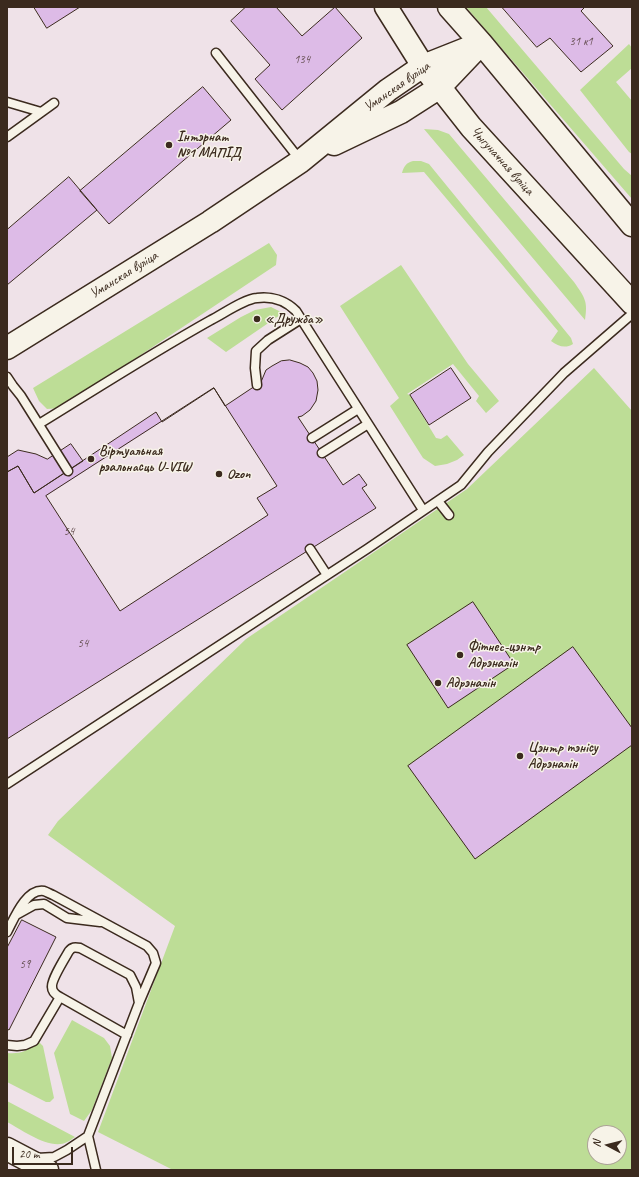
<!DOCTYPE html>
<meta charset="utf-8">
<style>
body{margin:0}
#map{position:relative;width:639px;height:1177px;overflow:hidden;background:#efe2e8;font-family:Caveat,sans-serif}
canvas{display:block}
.frame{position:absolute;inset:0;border:8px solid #3b2a1e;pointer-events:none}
.north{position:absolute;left:587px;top:1125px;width:40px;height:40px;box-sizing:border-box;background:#f7f3e8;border:1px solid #aca397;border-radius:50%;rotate:277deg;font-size:11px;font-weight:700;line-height:16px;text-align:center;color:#3b2a1e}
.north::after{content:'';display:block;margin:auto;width:14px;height:18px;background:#3b2a1e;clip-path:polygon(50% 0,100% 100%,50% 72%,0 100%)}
.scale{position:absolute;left:12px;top:1147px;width:61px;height:18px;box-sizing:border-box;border:2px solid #3b2a1e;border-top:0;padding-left:5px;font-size:12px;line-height:14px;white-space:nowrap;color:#3b2a1e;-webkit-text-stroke:3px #f7f3e8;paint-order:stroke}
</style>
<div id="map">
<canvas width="639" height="1177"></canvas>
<div class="frame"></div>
<div class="north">N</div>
<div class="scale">20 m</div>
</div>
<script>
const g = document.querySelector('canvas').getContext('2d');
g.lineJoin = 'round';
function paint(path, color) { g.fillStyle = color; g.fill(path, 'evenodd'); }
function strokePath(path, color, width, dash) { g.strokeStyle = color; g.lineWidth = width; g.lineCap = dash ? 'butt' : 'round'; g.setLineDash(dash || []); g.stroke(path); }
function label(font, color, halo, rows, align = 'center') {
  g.font = font + ' Caveat,sans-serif'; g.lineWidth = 3; g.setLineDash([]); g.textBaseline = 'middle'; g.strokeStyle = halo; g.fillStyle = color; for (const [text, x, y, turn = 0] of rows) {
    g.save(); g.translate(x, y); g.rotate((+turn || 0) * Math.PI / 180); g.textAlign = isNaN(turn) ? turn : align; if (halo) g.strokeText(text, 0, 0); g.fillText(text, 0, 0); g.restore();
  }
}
const green = new Path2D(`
 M 466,7 L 486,7 L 624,169 L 632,176 L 632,199 Z
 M 629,44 L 632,48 L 632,68 L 616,82 L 632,101 L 632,154 L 629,152 L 580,90 Z
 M 424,129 L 438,130 L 449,134 L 574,282 C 585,298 588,301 585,320 Z
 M 413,161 L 421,161 L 429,164 L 571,338 L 573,344 C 565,349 558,346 551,341 L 558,331 L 424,172 L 402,173 C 404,166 406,163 413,161 Z
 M 269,243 L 277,255 L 276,265 L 61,408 L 47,409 L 39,401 L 33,388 Z
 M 401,265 L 468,364 L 499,401 L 486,413 L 476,401 L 479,396 L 453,364 L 407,394 L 410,395 L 436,438 L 441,439 L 447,435 L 464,455 L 457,460 L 447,464 L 435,466 L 423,458 L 390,406 L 399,398 L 340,306 Z
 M 271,307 L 283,313 L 226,352 L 207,338 L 241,317 L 255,310 Z
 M 594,368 L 632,411 L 632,1170 L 173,1170 L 98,1132 L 175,926 L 48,835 L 58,821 L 246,639 L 467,489 ZM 595,1133 L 619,1133 L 619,1157 L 595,1157 Z
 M 72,1020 L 104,1038 L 110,1046 L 112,1058 L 92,1110 L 84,1121 L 70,1114 L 54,1053 Z
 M 36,1043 L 40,1043 L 43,1046 L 54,1098 L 50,1102 L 46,1102 L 7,1082 L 7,1053 C 20,1054 26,1052 36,1043 Z
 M 7,1101 L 75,1137 C 73,1138 70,1141 67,1142 C 51,1151 22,1130 7,1122 Z`);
const building = new Path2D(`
 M 34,7 L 80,7 L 47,28 Z
 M 246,7 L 276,7 L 302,36 L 335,7 L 362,38 L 282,110 L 255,79 L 270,65 L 231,21 Z
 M 502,7 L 585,7 L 581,11 L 613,46 L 581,72 L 550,38 L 537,47 Z
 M 203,87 L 231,120 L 109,224 L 80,191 Z
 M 69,177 L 97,210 L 7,285 L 7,230 Z
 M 290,360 L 300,363 L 308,367 L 313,373 L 317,381 L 318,390 L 316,401 L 310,410 L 302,416 L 298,417 L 343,485 L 359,474 L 367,485 L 362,488 L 376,508 L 7,739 L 7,472 L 18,466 L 34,493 L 156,412 L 162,422 L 214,388 L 225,406 L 261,382 L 266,370 L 272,366 L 281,361 Z
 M 451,368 L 471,398 L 429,425 L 410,395 Z
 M 214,388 L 277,486 L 257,498 L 268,515 L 120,611 L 46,496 Z
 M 71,444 L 83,461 L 34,493 L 18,466 L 7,472 L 7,457 L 18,450 L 36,454 L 47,459 Z
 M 473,602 L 514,664 L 448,708 L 407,645 Z
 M 573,647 L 632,728 L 632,745 L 475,859 L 408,766 Z
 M 22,920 L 56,937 L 9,1030 L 7,1029 L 7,948 Z`);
const lane = new Path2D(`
 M 216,53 L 300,160
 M 7,102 L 41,112
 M 7,137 L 54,103
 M 7,377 L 13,386 L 21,396 L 68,471
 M 257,385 L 255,368 L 256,351 L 268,340 L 301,319
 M 39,424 C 96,389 152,353 211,320 C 223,314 244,299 257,298 C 272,296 286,301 296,311 L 423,510
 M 312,438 L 358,409
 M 322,453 L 368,424
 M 438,501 L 449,515
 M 310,549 L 327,575
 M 7,784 L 367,549 L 461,485 L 488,452 L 564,373 L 632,314
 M 16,915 L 34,905 L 44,904 L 67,918 L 100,922
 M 7,932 C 14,919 26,888 44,891 C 47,892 50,894 53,895 L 147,946 L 153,953 L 156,963 L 139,1003 L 88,1136 L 96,1170
 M 60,997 C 56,995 52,992 52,987 C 51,980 65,958 69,951 C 72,947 75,947 80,948 L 130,975 L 136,987 L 139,1003
 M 7,1045 L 17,1046 L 25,1045 L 34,1041 L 60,997 L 127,1035
 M 37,1158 L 54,1157 L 67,1150 L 88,1136`);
const secondary = new Path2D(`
 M 386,7 L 423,66 L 471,127 L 632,303
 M 449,7 L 481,43 L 632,225
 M 334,144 L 401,112 L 440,87 L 478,47
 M 7,348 L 210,222 L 301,161 L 388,90 L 423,66 L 481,43`);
const primary = new Path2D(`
 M 7,1149 L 47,1170`);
const markers = [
 [169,145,4,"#3b2a1e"],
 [257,319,4,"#3b2a1e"],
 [91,459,4,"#3b2a1e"],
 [219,474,4,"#3b2a1e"],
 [460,655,4,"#3b2a1e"],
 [438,683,4,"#3b2a1e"],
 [520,756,4,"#3b2a1e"]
];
const numberNames = [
 ["31 к1",581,42],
 ["134",302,60],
 ["54",69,532],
 ["54",83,644],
 ["59",25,965]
];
const streetNames = [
 ["Уманская вуліца",397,87,-35],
 ["Чыгуначная вуліца",502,161,48],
 ["Уманская вуліца",124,275,-32]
];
const poiNames = [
 ["Інтэрнат",177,137],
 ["№1 МАПІД",177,153],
 ["«Дружба»",265,319],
 ["Віртуальная",99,451],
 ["рэальнасць U-VIW",99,467],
 ["Ozon",227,474],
 ["Фітнес-цэнтр",468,647],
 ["Адрэналін",468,663],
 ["Адрэналін",446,683],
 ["Цэнтр тэнісу",528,748],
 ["Адрэналін",528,764]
];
paint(green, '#bddd96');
paint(building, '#ddbbe7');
strokePath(building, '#3b2a1e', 1);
strokePath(lane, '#3b2a1e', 11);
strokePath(secondary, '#3b2a1e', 25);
strokePath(primary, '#3b2a1e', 25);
strokePath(lane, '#f7f3e8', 8);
strokePath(secondary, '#f7f3e8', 22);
strokePath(primary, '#f7f3e8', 22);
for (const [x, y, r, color] of markers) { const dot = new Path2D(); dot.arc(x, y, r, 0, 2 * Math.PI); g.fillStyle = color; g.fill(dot); strokePath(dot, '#f7f3e8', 1.5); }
label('12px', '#644e50', null, numberNames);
label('14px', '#3b2a1e', '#f7f3e8', streetNames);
label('bold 14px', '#3b2a1e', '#f7f3e8', poiNames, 'left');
</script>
